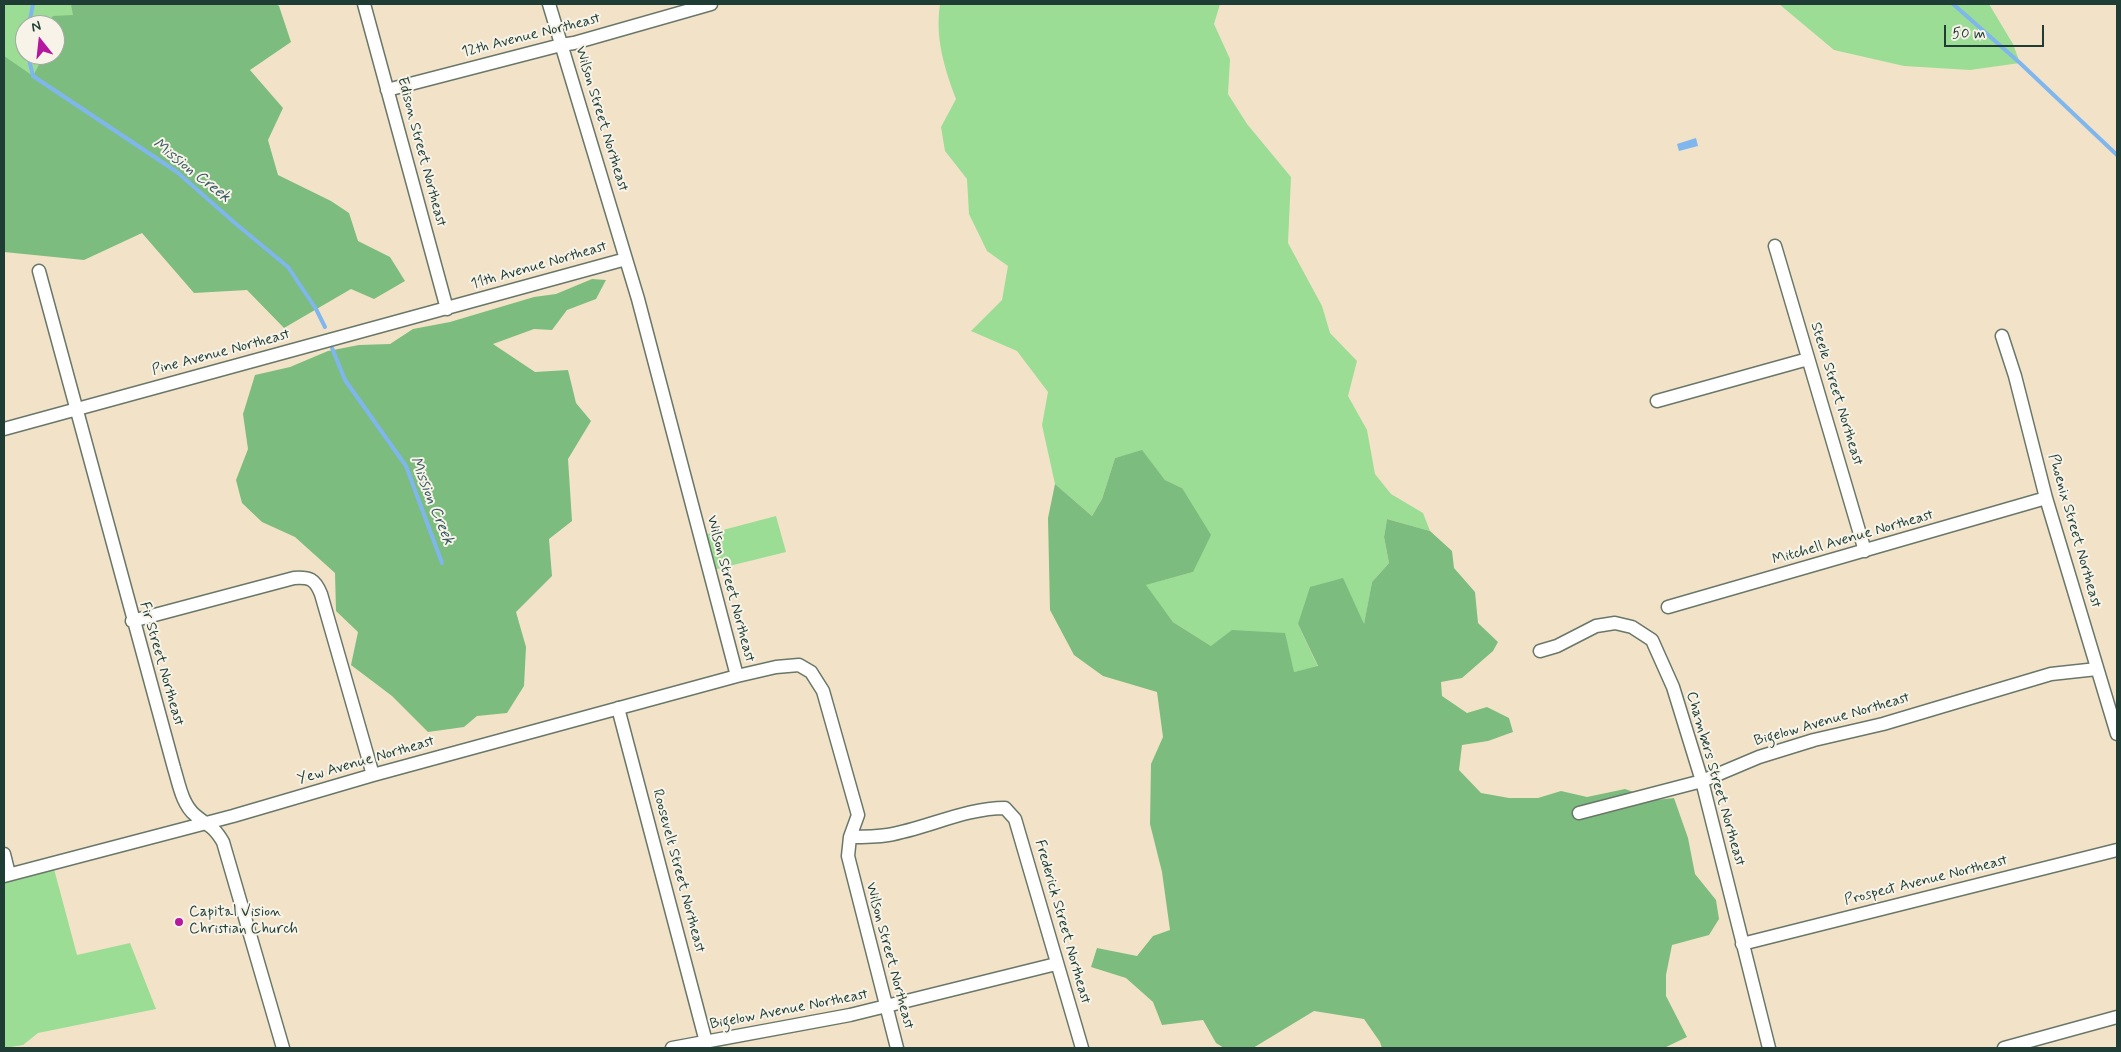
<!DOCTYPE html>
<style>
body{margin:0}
#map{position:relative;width:2121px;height:1052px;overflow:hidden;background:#f2e3c8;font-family:Mynerve,sans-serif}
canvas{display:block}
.frame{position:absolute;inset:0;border:5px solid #1f3d34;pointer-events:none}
.north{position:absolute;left:15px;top:15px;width:50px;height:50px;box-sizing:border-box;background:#f7f3e8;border:1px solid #a1aaa0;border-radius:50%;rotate:344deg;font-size:14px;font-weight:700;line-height:20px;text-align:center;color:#1f3d34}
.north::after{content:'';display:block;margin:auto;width:18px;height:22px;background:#b5179e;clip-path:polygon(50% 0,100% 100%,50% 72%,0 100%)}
.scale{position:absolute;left:1944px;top:25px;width:100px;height:22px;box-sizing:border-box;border:2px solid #1f3d34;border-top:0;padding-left:6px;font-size:15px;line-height:18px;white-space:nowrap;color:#1f3d34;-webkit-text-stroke:4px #f7f3e8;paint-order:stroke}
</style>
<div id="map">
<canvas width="2121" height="1052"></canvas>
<div class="frame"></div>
<div class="north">N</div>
<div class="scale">50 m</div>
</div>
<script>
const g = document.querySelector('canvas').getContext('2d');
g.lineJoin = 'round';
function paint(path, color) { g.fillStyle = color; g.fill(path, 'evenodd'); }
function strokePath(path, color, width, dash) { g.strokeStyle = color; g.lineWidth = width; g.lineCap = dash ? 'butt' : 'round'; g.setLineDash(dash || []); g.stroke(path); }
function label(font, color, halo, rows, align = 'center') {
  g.font = font + ' Mynerve,sans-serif'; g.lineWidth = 4; g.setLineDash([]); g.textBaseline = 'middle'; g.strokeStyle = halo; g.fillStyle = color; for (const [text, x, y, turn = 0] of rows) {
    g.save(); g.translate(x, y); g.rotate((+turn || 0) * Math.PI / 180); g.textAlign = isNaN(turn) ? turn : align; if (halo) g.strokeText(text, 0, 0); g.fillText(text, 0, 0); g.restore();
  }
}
const green = new Path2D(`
 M 4,4 L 229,4 L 33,76 L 4,78 ZM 25,25 L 55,25 L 55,55 L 25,55 Z
 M 940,4 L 1220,4 L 1214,24 L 1230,59 L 1228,94 L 1247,124 L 1291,177 L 1288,243 L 1322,306 L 1330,333 L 1357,361 L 1348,396 L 1367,430 L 1375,474 L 1391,494 L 1423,513 L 1430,531 L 1387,519 L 1384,537 L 1389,563 L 1372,582 L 1364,625 L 1298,624 L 1318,667 L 1294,672 L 1211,646 L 1173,622 L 1145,585 L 1193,572 L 1182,488 L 1165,480 L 1142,451 L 1115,458 L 1102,499 L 1092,516 L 1055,484 L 1042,425 L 1048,392 L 1017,351 L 971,331 L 1002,300 L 1008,266 L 987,251 L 969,214 L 967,179 L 945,151 L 941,127 L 956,99 C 944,67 935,38 940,4 Z
 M 1779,4 L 1989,4 L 2013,44 L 2020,63 L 1970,70 L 1904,66 L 1834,50 Z
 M 776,516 L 786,552 L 713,570 L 704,535 Z
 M 54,869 L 77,955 L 130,943 L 156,1009 L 38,1033 L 23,1045 L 4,1048 L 4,883 Z`);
const forest = new Path2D(`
 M 71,4 L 276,4 L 279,6 L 291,42 L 250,70 L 283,108 L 268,140 L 278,175 L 331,201 L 349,213 L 358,241 L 390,257 L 405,281 L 374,299 L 351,289 L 284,328 L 247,290 L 194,293 L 142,233 L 84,260 L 4,252 L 4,56 L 33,76 L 44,55 L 55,55 L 55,25 L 46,25 L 53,16 L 73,15 Z
 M 592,279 L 606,280 L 596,299 L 567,310 L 552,330 L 534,329 L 493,344 L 535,372 L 568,370 L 576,403 L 591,421 L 568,459 L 572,521 L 549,539 L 552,576 L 516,612 L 526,647 L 524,686 L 507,713 L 477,716 L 464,727 L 428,732 L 392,696 L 351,665 L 358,632 L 336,611 L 335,573 L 295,537 L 262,522 L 242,503 L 236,480 L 248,449 L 243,414 L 255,375 L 290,367 L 328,351 L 359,345 L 390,344 L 413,329 L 450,322 L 534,297 L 556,294 Z
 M 1142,450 L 1165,480 L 1182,488 L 1211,535 L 1193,572 L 1146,585 L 1173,622 L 1211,646 L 1232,630 L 1285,633 L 1294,672 L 1318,666 L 1298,624 L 1310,587 L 1343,578 L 1364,624 L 1372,582 L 1389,563 L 1384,537 L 1387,519 L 1430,531 L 1452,551 L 1454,568 L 1475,592 L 1478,623 L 1498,642 L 1493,651 L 1462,678 L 1441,682 L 1442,696 L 1467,713 L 1487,707 L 1509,718 L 1513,732 L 1488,741 L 1462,745 L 1459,770 L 1481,793 L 1509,798 L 1538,798 L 1561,791 L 1587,797 L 1625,789 L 1656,800 L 1674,798 L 1688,838 L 1695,874 L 1716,900 L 1719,919 L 1709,935 L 1672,945 L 1666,975 L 1666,996 L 1687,1037 L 1664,1048 L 1382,1048 L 1380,1042 L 1364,1019 L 1314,1011 L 1253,1048 L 1224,1048 L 1216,1043 L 1203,1020 L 1162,1025 L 1153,1002 L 1126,978 L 1091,967 L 1097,948 L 1137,956 L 1153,936 L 1170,930 L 1162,872 L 1150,824 L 1151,764 L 1163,737 L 1157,692 L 1103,676 L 1074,655 L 1050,610 L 1048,518 L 1055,484 L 1092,516 L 1102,499 L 1115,458 Z`);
const water = new Path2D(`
 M 1696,138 L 1698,146 L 1679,151 L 1677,144 Z`);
const stream = new Path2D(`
 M 1953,4 L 2020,63 L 2117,155
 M 29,25 L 33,4
 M 28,55 L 33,76 L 177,172 L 236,224 L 288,267 L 316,309 L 325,327
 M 332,348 L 345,380 L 406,466 L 442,563`);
const street = new Path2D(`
 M 364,4 L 447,309
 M 549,4 L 638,299 L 737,676
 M 387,90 L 561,45 L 574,43 L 711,4
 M 1775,246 L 1865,551
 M 39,271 L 174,768 C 179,784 182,804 195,815 C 209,827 213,825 223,842 L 283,1048
 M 2002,336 L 2015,376 L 2046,498 L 2117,734
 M 1657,401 L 1808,359
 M 4,429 L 626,259
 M 1668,607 L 2046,498
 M 132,621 L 294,578 C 310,577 315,579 321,594 L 373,775
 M 1540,651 L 1557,646 L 1596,626 L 1615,623 L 1632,627 L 1652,640 L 1673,687 L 1702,781 L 1769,1048
 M 618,708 L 706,1042
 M 1579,813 L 1702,781 L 1759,757 L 1814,740 L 1883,724 L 2051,674 L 2097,669
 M 850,837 C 863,837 875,837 888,835 C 928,828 965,808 1005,808 L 1015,819 L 1082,1048
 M 4,854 L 9,874
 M 4,876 L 233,816 L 373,775 L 737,676 L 776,667 L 799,665 L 811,672 L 823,691 L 858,815 L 850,837 L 848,856 L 897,1048
 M 1742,944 L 2117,850
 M 672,1048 L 850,1015 L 1056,964
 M 2004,1048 L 2117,1017`);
const markers = [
 [179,922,5,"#b5179e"]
];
const streetNames = [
 ["12th Avenue Northeast",531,36,-14],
 ["Wilson Street Northeast",601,119,73],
 ["Edison Street Northeast",421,152,75],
 ["11th Avenue Northeast",539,266,-16],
 ["Pine Avenue Northeast",221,353,-15],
 ["Steele Street Northeast",1836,394,73],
 ["Phoenix Street Northeast",2074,531,74],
 ["Mitchell Avenue Northeast",1853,538,-16],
 ["Wilson Street Northeast",730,589,75],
 ["Fir Street Northeast",161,664,74],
 ["Bigelow Avenue Northeast",1832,720,-16],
 ["Yew Avenue Northeast",366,761,-16],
 ["Chambers Street Northeast",1715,779,74],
 ["Roosevelt Street Northeast",678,871,75],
 ["Prospect Avenue Northeast",1926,881,-14],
 ["Frederick Street Northeast",1062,922,74],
 ["Wilson Street Northeast",889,956,75],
 ["Bigelow Avenue Northeast",789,1010,-11]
];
const poiNames = [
 ["Capital Vision",189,913],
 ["Christian Church",189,930]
];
const waterNames = [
 ["Mission Creek",191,171,38],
 ["Mission Creek",431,501,68]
];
paint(green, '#9bdd94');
paint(forest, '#7cbc7e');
paint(water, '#7fb6ee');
strokePath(stream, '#7fb6ee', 4);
strokePath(street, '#697768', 15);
strokePath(street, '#fff', 12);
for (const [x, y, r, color] of markers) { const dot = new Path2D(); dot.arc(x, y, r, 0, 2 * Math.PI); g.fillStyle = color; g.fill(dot); strokePath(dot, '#f7f3e8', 2); }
label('15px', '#1f3d34', '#f7f3e8', streetNames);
label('15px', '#1f3d34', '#f7f3e8', poiNames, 'left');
label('italic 16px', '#375b62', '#f7f3e8', waterNames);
</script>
